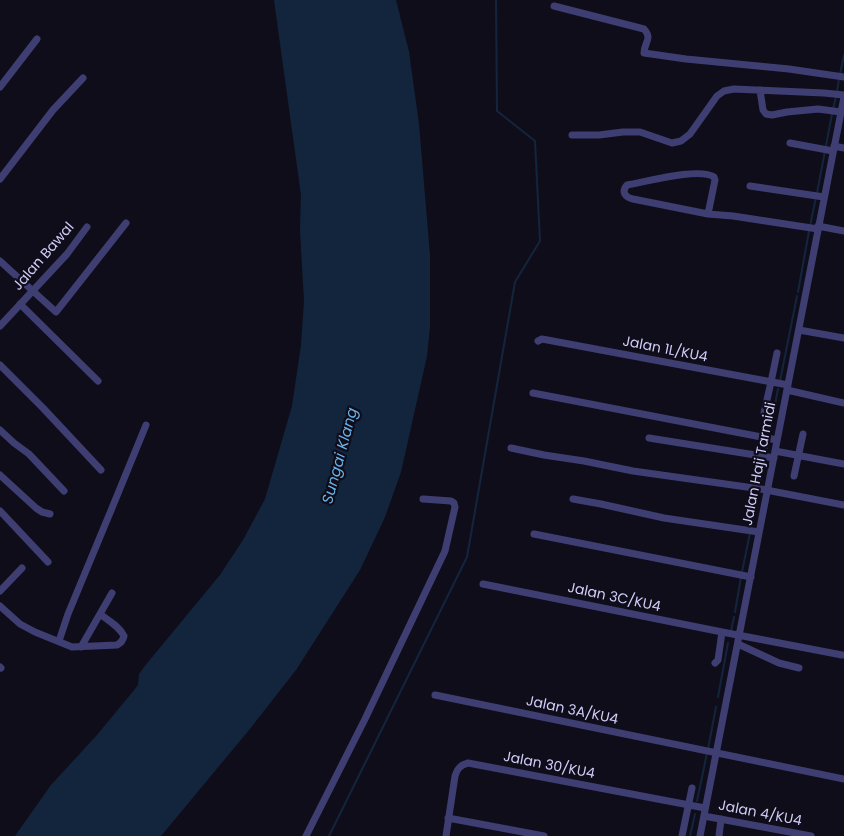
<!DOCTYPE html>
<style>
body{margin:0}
canvas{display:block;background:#0f0d1a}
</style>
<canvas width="844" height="836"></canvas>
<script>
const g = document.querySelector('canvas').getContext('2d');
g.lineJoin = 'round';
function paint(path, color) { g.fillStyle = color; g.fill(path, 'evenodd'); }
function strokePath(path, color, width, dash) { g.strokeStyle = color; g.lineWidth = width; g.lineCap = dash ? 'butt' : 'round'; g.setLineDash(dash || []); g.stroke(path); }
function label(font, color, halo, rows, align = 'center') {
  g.font = font + ' Poppins,sans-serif'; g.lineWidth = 4.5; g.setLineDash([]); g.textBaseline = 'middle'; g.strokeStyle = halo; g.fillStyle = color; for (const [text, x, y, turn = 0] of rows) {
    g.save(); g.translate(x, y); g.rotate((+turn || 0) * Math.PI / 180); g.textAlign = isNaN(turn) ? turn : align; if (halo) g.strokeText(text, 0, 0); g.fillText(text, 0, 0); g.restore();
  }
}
const water = new Path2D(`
 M 274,0 L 396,0 L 409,52 L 419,124 L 430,256 L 430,326 L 427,356 L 401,472 L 385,517 L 360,570 L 296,670 L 249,730 L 161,836 L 15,836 L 51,785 L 97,735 L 135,689 L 138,685 L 139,674 L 144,667 L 220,575 L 243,540 L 265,499 L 292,406 L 301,345 L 304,301 L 300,230 L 301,195 Z`);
const stream = new Path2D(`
 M 840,74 L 844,55
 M 837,92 L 839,78
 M 833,109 L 836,97
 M 817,193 L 832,114
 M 810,226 L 816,197
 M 798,292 L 809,231
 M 780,381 L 797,296
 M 769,436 L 778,389
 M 766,454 L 768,442
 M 759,487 L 765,458
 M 751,528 L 758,491
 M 742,572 L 750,533
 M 735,612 L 741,577
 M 731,631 L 734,617
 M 718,697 L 728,643
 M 708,749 L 716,707
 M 697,801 L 707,753
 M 329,836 L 467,557 L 515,282 L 540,241 L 535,141 L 497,111 L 496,0
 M 690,836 L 695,814`);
const minor = new Path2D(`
 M 554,6 L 644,29 C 653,39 644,42 644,53 L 686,59 L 789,69 L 844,77
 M 0,87 L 37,39
 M 760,90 L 763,110 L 766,114 L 772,115 L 787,112 L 818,109 L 841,112
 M 572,135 L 599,135 L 623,132 L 640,132 L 672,143 L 681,141 L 690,134 L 717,96 L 724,91 L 734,89 L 824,93 L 844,95
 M 790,143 L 833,151
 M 834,146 L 844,148
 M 0,179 L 53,110 L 83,78
 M 750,186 L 824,197
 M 708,214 L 715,180 L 714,177 C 699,167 646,182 627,185 C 621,192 625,197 633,199 L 708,214 L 733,216 L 818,229
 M 818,226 L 844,231
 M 0,261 L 56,312 L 126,223
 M 20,304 L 98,381
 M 0,326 L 67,254 L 87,227
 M 799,330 L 844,338
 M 538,341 L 542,339 L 788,385
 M 0,365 L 43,408 L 101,470
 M 787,390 L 844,403
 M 533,393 L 777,440
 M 764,413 L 771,382 L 777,353
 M 0,430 L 14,443 L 29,454 L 64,491
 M 649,438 L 774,458
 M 511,448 L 544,455 L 584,461 L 633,471 L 761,489 L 844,505
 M 775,451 L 844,464
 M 0,475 L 36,508 L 42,512 L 50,514
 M 794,476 L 803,434
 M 573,499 L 601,504 L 664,518 L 759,532
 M 0,511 L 48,562
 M 534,534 L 751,577
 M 483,584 L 722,632 L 842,655
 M 0,591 L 22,568
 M 0,606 L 20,624 L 35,632 L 72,647 L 117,645 C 121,643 123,641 124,636 C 119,626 109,621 100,614
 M 59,641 L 68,614 L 112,508 L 146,425
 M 738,644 L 779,663 L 799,668
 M 81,647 L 112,593
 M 715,663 L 718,660 L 722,632
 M 0,667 L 1,668
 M 435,695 L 844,779
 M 704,816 L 811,836
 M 448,818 L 544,836
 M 306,836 L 365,719 L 445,551 L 455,507 L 454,503 L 451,501 L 423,499
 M 446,836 L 455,776 C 457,769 460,765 468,763 L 705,808
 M 682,836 L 692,788
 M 700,836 L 844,97
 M 719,836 L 721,819`);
const streetNames = [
 ["Jalan Bawal",44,257,-49],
 ["Jalan 1L/KU4",665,350,11],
 ["Jalan Haji Tarmidi",760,464,-79],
 ["Jalan 3C/KU4",614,598,12],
 ["Jalan 3A/KU4",572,711,12],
 ["Jalan 30/KU4",549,766,11],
 ["Jalan 4/KU4",760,814,11]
];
const waterNames = [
 ["Sungai Klang",341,456,-75]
];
paint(water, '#13253d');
strokePath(stream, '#13253d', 2);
strokePath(minor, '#3f3e73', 7);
label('14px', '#d1cdf8', '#0f0d1a', streetNames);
label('italic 15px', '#69b2ea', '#0f0d1a', waterNames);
</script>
